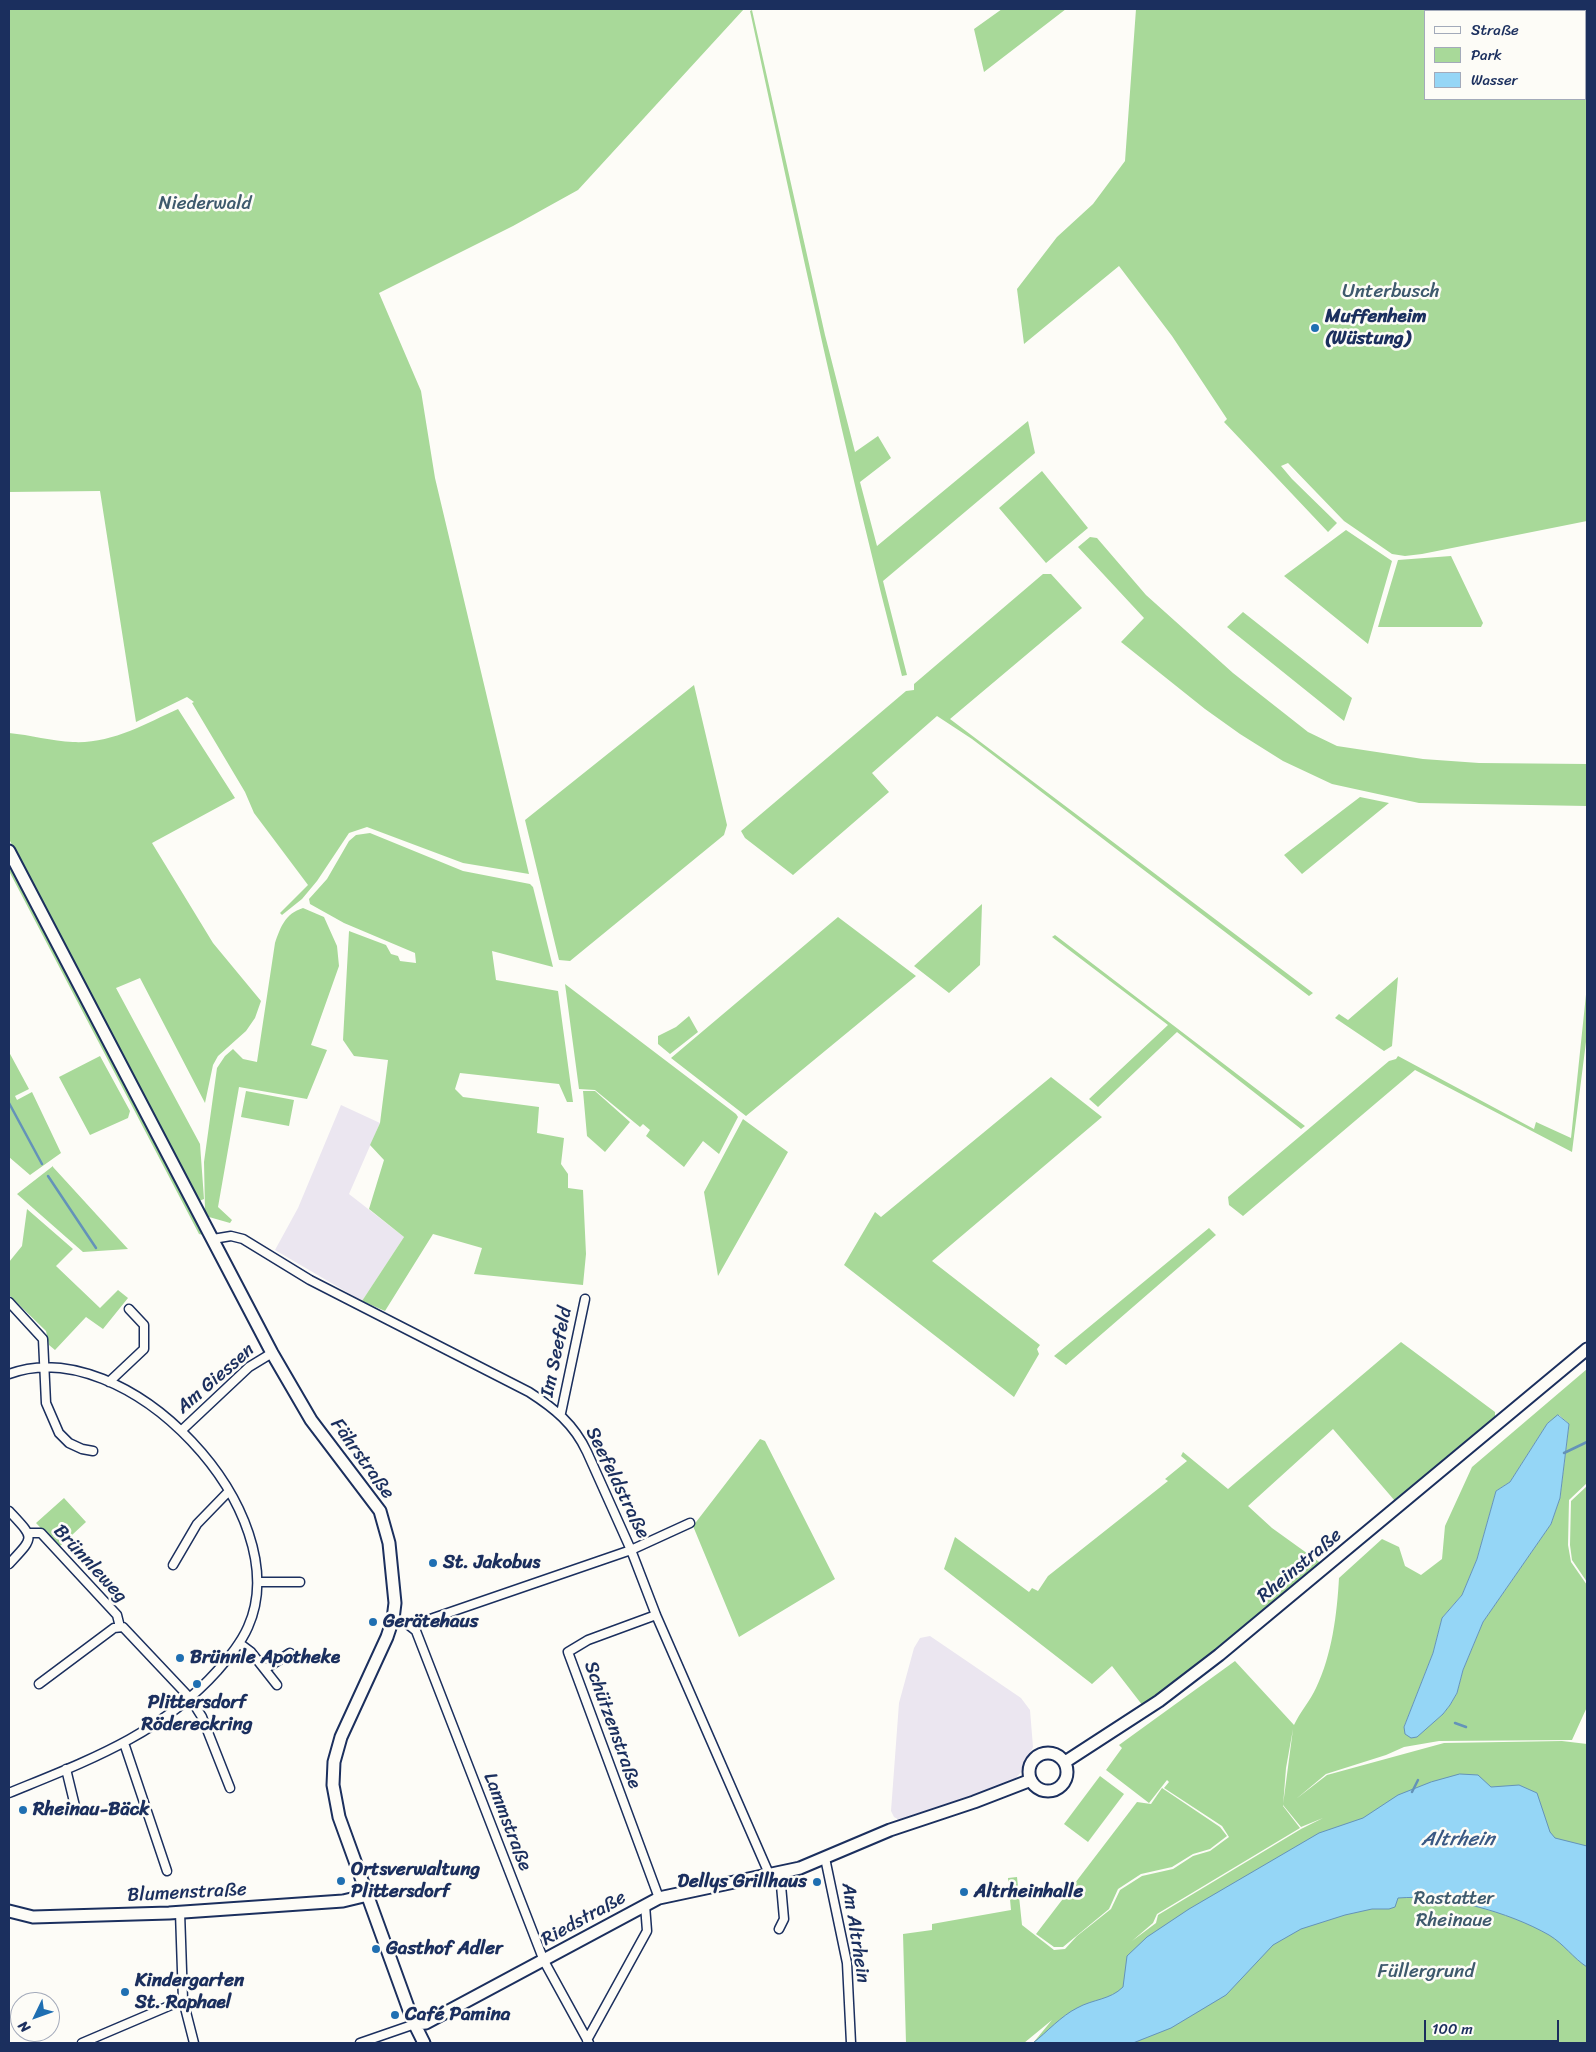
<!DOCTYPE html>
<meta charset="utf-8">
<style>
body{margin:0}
#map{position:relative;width:1596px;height:2052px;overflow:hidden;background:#fdfcf7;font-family:Sriracha,sans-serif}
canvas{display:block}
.frame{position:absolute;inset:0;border:10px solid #1b2f5e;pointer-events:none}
.legend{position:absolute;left:1424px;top:10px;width:162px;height:90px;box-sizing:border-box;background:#fdfcf7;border:1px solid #a3aaba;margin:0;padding:6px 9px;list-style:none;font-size:15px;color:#1b2f5e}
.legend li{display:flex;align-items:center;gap:10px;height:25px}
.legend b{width:25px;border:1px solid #a3aaba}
.north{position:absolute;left:10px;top:1992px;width:50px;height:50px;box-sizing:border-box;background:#fdfcf7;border:1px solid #a3aaba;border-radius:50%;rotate:228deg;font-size:14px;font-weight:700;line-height:20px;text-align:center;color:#1b2f5e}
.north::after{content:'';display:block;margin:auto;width:18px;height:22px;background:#1f6fb2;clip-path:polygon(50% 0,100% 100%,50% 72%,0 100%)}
.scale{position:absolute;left:1424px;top:2020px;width:135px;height:22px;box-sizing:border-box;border:2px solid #1b2f5e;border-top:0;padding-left:6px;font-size:15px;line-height:18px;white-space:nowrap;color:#1b2f5e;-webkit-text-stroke:4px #fdfcf7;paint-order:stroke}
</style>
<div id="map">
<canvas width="1596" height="2052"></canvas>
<div class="frame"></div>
<ul class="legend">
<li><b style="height:6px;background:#fdfcf7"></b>Straße</li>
<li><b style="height:14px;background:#a8d999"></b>Park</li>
<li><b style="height:14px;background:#95d6f6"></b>Wasser</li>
</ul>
<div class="north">N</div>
<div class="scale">100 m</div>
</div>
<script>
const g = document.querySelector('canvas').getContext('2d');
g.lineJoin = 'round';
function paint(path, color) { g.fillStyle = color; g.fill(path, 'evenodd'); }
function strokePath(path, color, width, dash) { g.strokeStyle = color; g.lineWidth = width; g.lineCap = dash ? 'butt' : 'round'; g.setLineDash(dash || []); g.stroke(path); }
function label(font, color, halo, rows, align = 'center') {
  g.font = font + ' Sriracha,sans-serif'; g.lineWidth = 5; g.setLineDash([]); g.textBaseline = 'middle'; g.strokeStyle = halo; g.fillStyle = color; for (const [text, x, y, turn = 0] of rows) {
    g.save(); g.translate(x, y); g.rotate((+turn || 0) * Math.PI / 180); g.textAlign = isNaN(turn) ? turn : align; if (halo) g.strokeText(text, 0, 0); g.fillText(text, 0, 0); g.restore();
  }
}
const built = new Path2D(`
 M 341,1105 L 380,1123 L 349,1194 L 404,1237 L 362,1301 L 275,1250 L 298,1208 Z
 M 930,1636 L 1021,1698 L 1030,1710 L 1033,1747 L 1023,1770 L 1014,1780 L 981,1793 L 899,1820 L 894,1817 L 891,1811 L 899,1703 L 914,1648 L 920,1638 Z`);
const green = new Path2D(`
 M 9,9 L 744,9 L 578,190 L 513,226 L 379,293 L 421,391 L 435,478 L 529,874 L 463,863 L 367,827 L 349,833 L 317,881 L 302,899 L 282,915 L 280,913 L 308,885 L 254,813 L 245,792 L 192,703 L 194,702 L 187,697 L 136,722 L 100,491 L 9,492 Z
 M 1002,9 L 1066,9 L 984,72 L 974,29 Z
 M 1136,9 L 1587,9 L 1587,521 L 1422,554 L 1405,556 L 1392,554 L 1344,521 L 1288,463 L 1281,466 L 1292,479 L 1337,523 L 1328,532 L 1224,422 L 1227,419 L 1172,336 L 1119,266 L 1024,344 L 1017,289 L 1057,237 L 1093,204 L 1125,161 ZM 1425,11 L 1585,11 L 1585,99 L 1425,99 Z
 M 752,10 L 825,335 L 855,452 L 878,436 L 891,458 L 860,482 L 877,546 L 1028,421 L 1035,453 L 883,581 L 907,675 L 902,676 C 845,456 798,233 750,11 Z
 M 1042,471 L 1088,528 L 1046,563 L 999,508 Z
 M 1346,530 L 1392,561 L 1368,644 L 1284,576 Z
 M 1090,537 L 1097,538 L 1146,595 L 1233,673 L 1308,732 L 1337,746 L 1423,759 L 1479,763 L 1587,764 L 1587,806 L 1419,803 L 1332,784 L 1283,761 L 1240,734 L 1205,709 L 1121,642 L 1144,618 L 1078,547 Z
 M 1451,556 L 1483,623 L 1481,627 L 1378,627 L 1398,560 Z
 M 1043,574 L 1051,574 L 1082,608 L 950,719 L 1313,993 L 1309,996 L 972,739 L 937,716 L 872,773 L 889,792 L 793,875 L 745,838 L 741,831 L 906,691 L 914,690 L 914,684 Z
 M 1243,612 L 1352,698 L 1344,721 L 1227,627 Z
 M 694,685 L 727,825 L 724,835 L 570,961 L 559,960 L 525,820 Z
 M 178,709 L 235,798 L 152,843 L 213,943 L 261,1001 L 255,1018 L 246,1031 L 218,1056 L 213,1065 L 205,1103 L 140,978 L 116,988 L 200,1144 L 204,1199 L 199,1201 L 9,839 L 9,733 C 30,735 52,741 73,742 C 111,744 145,724 178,709 Z
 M 1360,797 L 1389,803 L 1302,874 L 1284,855 Z
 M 370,833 L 463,871 L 530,884 L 533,887 L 553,967 L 492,951 L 496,980 L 558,991 L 573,1102 L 567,1102 L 559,1084 L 460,1073 L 455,1089 L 463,1097 L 539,1107 L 537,1133 L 564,1138 L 561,1164 L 568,1174 L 568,1188 L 583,1190 L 586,1254 L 583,1285 L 474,1274 L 482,1248 L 433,1234 L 385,1311 L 362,1301 L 404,1237 L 369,1209 L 384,1160 L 370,1145 L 380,1123 L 388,1060 L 354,1056 L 343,1040 L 349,931 L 386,945 L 391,954 L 398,956 L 400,961 L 416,963 L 415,953 L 344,923 L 310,904 L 309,899 L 327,879 L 349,841 L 356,835 Z
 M 9,861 L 204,1233 L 203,1235 L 199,1234 L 9,871 Z
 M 982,904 L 980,965 L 949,993 L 914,966 Z
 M 303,908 L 324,917 L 337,946 L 339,966 L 311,1045 L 327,1050 L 307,1099 L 239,1087 L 218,1207 L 232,1220 L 230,1223 L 209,1217 L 205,1211 L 204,1162 L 217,1068 L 225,1056 L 233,1049 L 243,1059 L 257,1062 L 275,943 C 281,926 285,914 303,908 Z
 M 838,917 L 916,976 L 746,1116 L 671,1058 Z
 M 1055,935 L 1305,1126 L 1301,1129 L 1177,1032 L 1098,1107 L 1089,1099 L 1168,1025 L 1052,937 Z
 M 1398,977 L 1392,1046 L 1384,1051 L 1335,1018 L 1339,1014 L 1348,1020 Z
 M 565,984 L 736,1114 L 738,1117 L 719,1154 L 703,1141 L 684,1167 L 646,1136 L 650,1130 L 643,1124 L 640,1127 L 595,1090 L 579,1089 Z
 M 1587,985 L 1587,1034 L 1572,1152 L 1415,1070 L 1243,1216 L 1229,1205 L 1228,1197 L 1389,1061 L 1396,1059 L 1398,1056 L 1534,1129 L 1536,1122 L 1571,1138 Z
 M 689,1016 L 698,1032 L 670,1054 L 658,1044 L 658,1036 L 676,1027 Z
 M 9,1052 L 29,1089 L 15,1096 L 17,1100 L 32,1092 L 61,1153 L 30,1175 L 9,1157 Z
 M 100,1056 L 130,1111 L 128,1118 L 90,1135 L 59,1077 Z
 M 1051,1077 L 1102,1117 L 932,1261 L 1040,1345 L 1037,1349 L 1039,1354 L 1014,1397 L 844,1265 L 875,1212 L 881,1217 Z
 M 246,1091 L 294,1100 L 289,1126 L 241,1117 Z
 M 583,1091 L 595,1091 L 630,1122 L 605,1152 L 587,1136 Z
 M 743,1119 L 788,1152 L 718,1276 L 704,1192 Z
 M 53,1166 L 53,1167 L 128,1249 L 83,1252 L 17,1194 Z
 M 27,1209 L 73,1249 L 56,1266 L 100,1308 L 118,1290 L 128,1298 L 103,1329 L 86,1317 L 55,1350 L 49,1345 L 46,1331 L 9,1295 L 9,1262 L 22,1246 Z
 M 1209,1228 L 1216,1235 L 1066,1365 L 1054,1356 Z
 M 1401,1342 L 1495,1412 L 1495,1419 L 1395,1501 L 1333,1429 L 1248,1506 L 1272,1528 L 1322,1564 L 1228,1643 L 1143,1706 L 1112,1666 L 1092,1684 L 944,1569 L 955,1537 L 1029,1592 L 1032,1588 L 1038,1591 L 1048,1576 L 1168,1481 L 1165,1479 L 1187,1461 L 1181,1456 L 1183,1452 L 1228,1489 Z
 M 1587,1369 L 1587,1483 L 1569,1500 L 1568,1545 L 1571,1562 L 1587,1585 L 1587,1707 L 1572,1740 L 1439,1741 L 1404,1747 L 1386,1755 L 1326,1774 L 1296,1799 L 1327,1775 L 1444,1743 L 1562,1741 L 1587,1744 L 1587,2043 L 1033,2043 L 1052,2020 L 1024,2043 L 906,2043 L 903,1934 L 932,1930 L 932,1924 L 1011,1910 L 1008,1878 L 1017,1877 L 1022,1925 L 1054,1950 L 1065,1949 L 1077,1936 L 1111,1909 L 1120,1890 L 1142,1876 L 1173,1869 L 1193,1856 L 1210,1851 L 1229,1837 L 1222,1826 L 1164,1788 L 1169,1782 L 1167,1780 L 1149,1803 L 1106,1770 L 1122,1748 L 1119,1745 L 1235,1661 L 1294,1725 C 1300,1712 1310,1701 1316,1688 C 1332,1655 1337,1614 1339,1578 L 1382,1539 L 1399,1547 L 1405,1566 L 1421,1575 L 1442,1559 L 1445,1526 L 1472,1467 ZM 1559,1415 L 1569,1424 L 1560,1498 L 1551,1524 L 1483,1622 L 1463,1670 L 1457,1693 L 1450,1705 L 1443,1714 L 1417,1736 L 1404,1727 L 1433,1653 L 1442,1618 L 1462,1595 L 1477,1559 L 1496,1491 L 1510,1482 L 1547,1424 ZM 1293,1729 L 1283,1805 L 1301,1827 L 1323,1818 L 1301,1829 L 1158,1915 L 1156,1923 L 1132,1941 L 1153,1923 L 1157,1914 L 1300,1828 L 1283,1806 L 1286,1768 Z
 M 760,1439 L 765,1441 L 835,1579 L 739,1637 L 693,1526 Z
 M 1587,1486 L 1587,1582 L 1572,1560 L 1570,1545 L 1571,1501 Z
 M 64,1498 L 86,1522 L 59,1547 L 36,1523 Z
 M 1100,1776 L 1124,1794 L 1088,1842 L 1064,1824 Z
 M 1162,1788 L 1220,1827 L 1227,1836 L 1210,1849 L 1193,1854 L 1172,1867 L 1141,1874 L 1118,1889 L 1109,1909 L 1063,1947 L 1054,1947 L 1036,1934 L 1137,1802 L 1151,1804 Z`);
const water = new Path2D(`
 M 1558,1415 L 1569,1424 L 1560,1498 L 1551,1524 L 1483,1622 L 1463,1670 L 1457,1693 L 1450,1705 L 1443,1714 L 1417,1737 L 1411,1738 L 1405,1734 L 1404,1727 L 1433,1653 L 1442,1618 L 1462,1595 L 1477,1559 L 1496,1491 L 1510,1482 L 1547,1424 Z
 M 1460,1774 L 1478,1775 L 1491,1787 L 1519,1785 L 1537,1793 L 1550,1832 L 1555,1838 L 1587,1846 L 1587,1967 C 1573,1958 1564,1944 1549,1935 C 1509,1912 1444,1894 1398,1898 L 1395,1907 L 1389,1909 L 1372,1909 L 1345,1915 L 1301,1929 L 1273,1945 L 1226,1995 L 1171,2028 L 1133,2043 L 1033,2043 C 1047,2032 1061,2016 1077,2008 C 1093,1999 1110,2000 1123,1987 L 1127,1956 L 1147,1937 L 1189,1909 L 1319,1833 L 1363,1818 L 1398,1795 L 1431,1782 Z`);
const stream = new Path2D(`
 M 9,1103 L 42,1164
 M 48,1176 L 96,1248
 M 1564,1453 L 1587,1442
 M 1455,1723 L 1466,1727
 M 1412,1792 L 1418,1780`);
const minor = new Path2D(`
 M 213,1239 L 231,1236 L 243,1239 L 310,1280 L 529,1392 C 554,1408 574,1424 587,1452 L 631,1550 L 656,1615 L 770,1876
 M 9,1302 L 43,1339 L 46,1403 L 59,1433 L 69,1443 L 82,1449 L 93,1451
 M 9,1374 C 126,1330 299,1513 248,1627 C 241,1643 229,1657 218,1670 C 160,1735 87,1761 9,1793
 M 109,1382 L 144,1349 L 144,1325 L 129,1309
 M 561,1413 L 585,1299
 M 182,1430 L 249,1367 L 272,1353
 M 9,1511 C 35,1539 35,1536 9,1564
 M 28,1533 L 41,1533 L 117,1615 L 120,1627
 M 173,1565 L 197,1524 L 229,1491
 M 258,1582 L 300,1582
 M 656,1615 L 588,1640 L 568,1652 L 659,1898
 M 393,1619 L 406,1623 L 416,1631 L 544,1961 L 589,2043
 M 410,1626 L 631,1550 L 690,1523
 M 239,1643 L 251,1652 L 277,1685
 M 265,1669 L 290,1653
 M 39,1684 L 114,1628 L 123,1627 L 190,1698 L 202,1717 L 230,1788
 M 124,1743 L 167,1871
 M 66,1769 L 75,1806
 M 825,1858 L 847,1963 L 851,2043
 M 180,1912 L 183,2000 L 194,2043
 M 779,1929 L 784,1919 L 780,1874
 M 587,2040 L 647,1931 L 645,1905
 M 82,2043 L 183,2000
 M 360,2043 L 415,2024`);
const secondary = new Path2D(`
 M 9,851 L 272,1353 L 311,1420 L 380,1511 L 389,1543 L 395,1603 L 393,1619 L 387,1637 L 341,1737 L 334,1762 L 333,1785 L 339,1817 L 413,2021 L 424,2043
 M1029 1772a19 19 0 1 1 38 0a19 19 0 1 1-38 0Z
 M 1065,1762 L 1159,1701 L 1219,1655 L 1587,1349
 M 9,1911 L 33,1917 L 169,1913 L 343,1901 L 368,1895
 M 415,2024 L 426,2023 L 659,1898 L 800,1868 L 890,1830 L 974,1802 L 1031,1780`);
const markers = [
 [1315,328,5,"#1f6fb2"],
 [433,1563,5,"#1f6fb2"],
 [373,1622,5,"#1f6fb2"],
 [180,1658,5,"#1f6fb2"],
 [197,1684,5,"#1f6fb2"],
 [23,1810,5,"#1f6fb2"],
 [341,1881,5,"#1f6fb2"],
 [817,1882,5,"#1f6fb2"],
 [964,1892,5,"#1f6fb2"],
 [376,1949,5,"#1f6fb2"],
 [125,1992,5,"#1f6fb2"],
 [395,2015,5,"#1f6fb2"]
];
const parkNames = [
 ["Niederwald",205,204],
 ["Unterbusch",1391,292],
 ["Rastatter",1454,1899],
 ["Rheinaue",1454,1921],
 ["Füllergrund",1426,1972]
];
const poiNames = [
 ["Muffenheim",1325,317],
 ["(Wüstung)",1325,339],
 ["St. Jakobus",443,1563],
 ["Gerätehaus",383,1622],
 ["Brünnle Apotheke",190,1658],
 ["Plittersdorf",197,1703,"center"],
 ["Rödereckring",197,1725,"center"],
 ["Rheinau-Bäck",33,1810],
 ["Ortsverwaltung",351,1870],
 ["Plittersdorf",351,1892],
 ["Dellys Grillhaus",807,1882,"right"],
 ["Altrheinhalle",974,1892],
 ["Gasthof Adler",386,1949],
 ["Kindergarten",135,1981],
 ["St. Raphael",135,2003],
 ["Café Pamina",405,2015]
];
const streetNames = [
 ["Im Seefeld",557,1352,-78],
 ["Am Giessen",216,1379,-41],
 ["Fährstraße",362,1459,54],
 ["Seefeldstraße",617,1483,64],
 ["Brünnleweg",90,1564,47],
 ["Rheinstraße",1300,1566,-40],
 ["Schützenstraße",612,1725,70],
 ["Lammstraße",507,1822,69],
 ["Blumenstraße",187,1893,-3],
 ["Riedstraße",584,1919,-29],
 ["Am Altrhein",855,1933,81]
];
const waterNames = [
 ["Altrhein",1458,1840]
];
paint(built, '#ebe6f0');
paint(green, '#a8d999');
paint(water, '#95d6f6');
strokePath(water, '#6493b9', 1);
strokePath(stream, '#6493b9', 2.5);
strokePath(minor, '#1b2f5e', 11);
strokePath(secondary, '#1b2f5e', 15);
strokePath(minor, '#fdfcf7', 8);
strokePath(secondary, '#fdfcf7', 11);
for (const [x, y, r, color] of markers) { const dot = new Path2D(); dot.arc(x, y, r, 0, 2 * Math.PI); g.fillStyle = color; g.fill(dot); strokePath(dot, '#fdfcf7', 2); }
label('19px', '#3e5a6d', '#fdfcf7', parkNames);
label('bold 19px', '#1b2f5e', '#fdfcf7', poiNames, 'left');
label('19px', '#1b2f5e', '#fdfcf7', streetNames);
label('italic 20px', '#3a5984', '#fdfcf7', waterNames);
</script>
